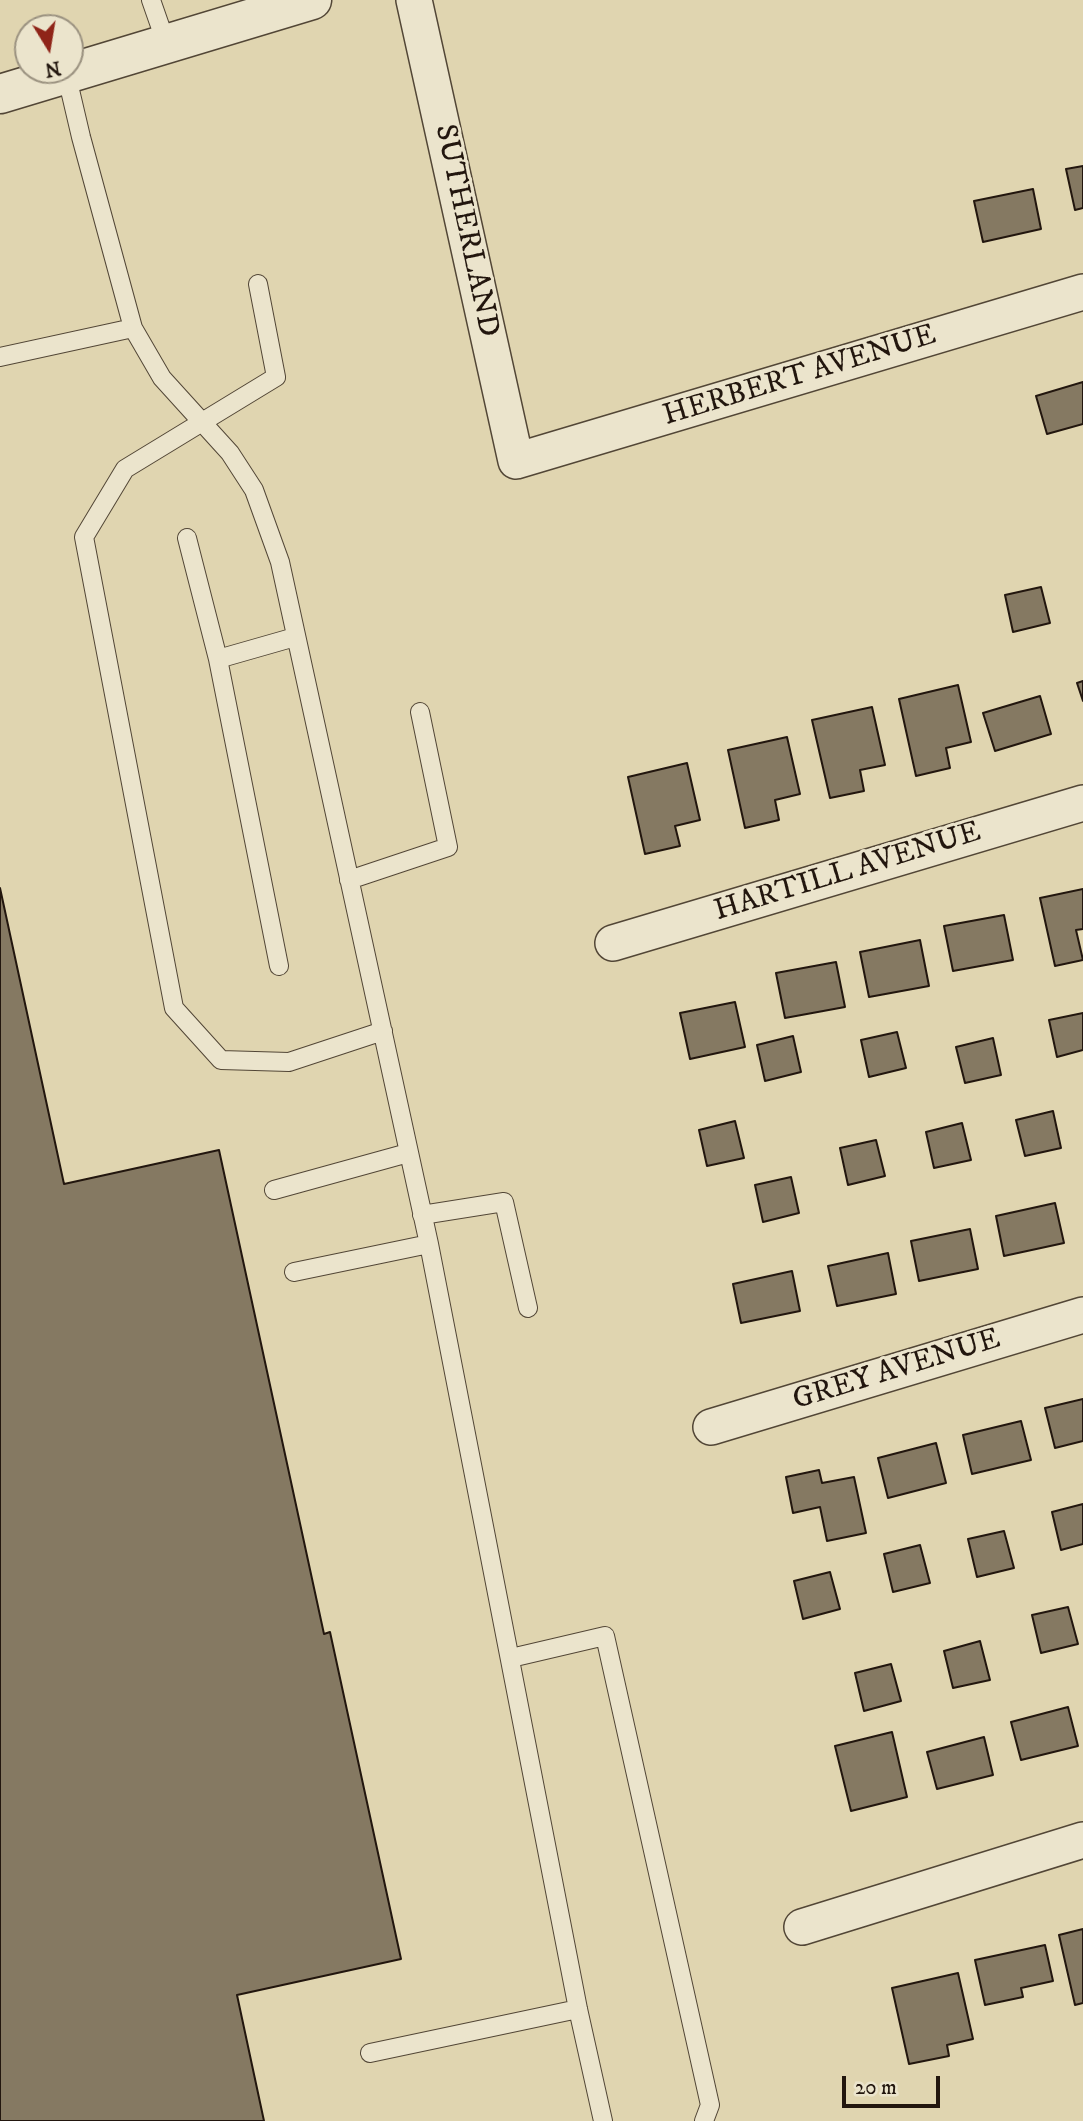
<!DOCTYPE html>
<style>
body{margin:0}
#map{position:relative;width:1083px;height:2121px;overflow:hidden;background:#e0d5b0;font-family:"IM FELL DW Pica",serif}
canvas{display:block}
.north{position:absolute;left:14px;top:14px;width:70px;height:70px;box-sizing:border-box;background:#ebe4cc;border:2px solid #9b9280;border-radius:50%;rotate:169deg;font-size:19px;font-weight:700;line-height:28px;text-align:center;color:#22160e}
.north::after{content:'';display:block;margin:auto;width:24px;height:32px;background:#8f2418;clip-path:polygon(50% 0,100% 100%,50% 72%,0 100%)}
.scale{position:absolute;left:842px;top:2076px;width:98px;height:32px;box-sizing:border-box;border:4px solid #22160e;border-top:0;padding-left:9px;font-size:21px;line-height:24px;white-space:nowrap;color:#22160e;-webkit-text-stroke:5px #ebe4cc;paint-order:stroke}
</style>
<div id="map">
<canvas width="1083" height="2121"></canvas>
<div class="north">N</div>
<div class="scale">20 m</div>
</div>
<script>
const g = document.querySelector('canvas').getContext('2d');
g.lineJoin = 'round';
function paint(path, color) { g.fillStyle = color; g.fill(path, 'evenodd'); }
function strokePath(path, color, width, dash) { g.strokeStyle = color; g.lineWidth = width; g.lineCap = dash ? 'butt' : 'round'; g.setLineDash(dash || []); g.stroke(path); }
function label(font, color, halo, rows, align = 'center') {
  g.font = font + ' "IM FELL DW Pica",serif'; g.lineWidth = 6; g.setLineDash([]); g.textBaseline = 'middle'; g.strokeStyle = halo; g.fillStyle = color; for (const [text, x, y, turn = 0] of rows) {
    g.save(); g.translate(x, y); g.rotate((+turn || 0) * Math.PI / 180); g.textAlign = isNaN(turn) ? turn : align; if (halo) g.strokeText(text, 0, 0); g.fillText(text, 0, 0); g.restore();
  }
}
const building = new Path2D(`
 M 1083,166 L 1083,208 L 1075,210 L 1066,169 Z
 M 1033,189 L 1041,229 L 983,242 L 974,201 Z
 M 1083,382 L 1083,424 L 1047,434 L 1036,396 Z
 M 1041,587 L 1050,623 L 1013,632 L 1005,595 Z
 M 1083,681 L 1083,701 L 1077,683 Z
 M 958,685 L 971,742 L 946,748 L 950,768 L 916,776 L 899,699 Z
 M 1040,696 L 1051,734 L 995,751 L 983,713 Z
 M 872,707 L 885,765 L 860,770 L 864,791 L 830,798 L 812,720 Z
 M 787,737 L 800,794 L 775,800 L 779,820 L 745,828 L 728,750 Z
 M 687,763 L 700,820 L 675,826 L 680,846 L 645,854 L 628,777 Z
 M 0,888 L 64,1184 L 219,1150 L 324,1634 L 330,1632 L 401,1959 L 237,1995 L 264,2121 L 0,2121 Z
 M 1083,889 L 1083,929 L 1076,930 L 1083,960 L 1055,966 L 1040,898 Z
 M 1004,915 L 1013,960 L 953,971 L 944,926 Z
 M 920,940 L 929,986 L 869,997 L 860,952 Z
 M 836,962 L 845,1007 L 785,1018 L 776,973 Z
 M 735,1002 L 745,1047 L 690,1059 L 680,1013 Z
 M 1083,1013 L 1083,1050 L 1057,1057 L 1049,1020 Z
 M 897,1032 L 906,1068 L 869,1077 L 861,1040 Z
 M 793,1036 L 801,1072 L 765,1081 L 757,1045 Z
 M 993,1038 L 1001,1075 L 965,1083 L 956,1047 Z
 M 1053,1111 L 1061,1148 L 1025,1156 L 1016,1120 Z
 M 735,1121 L 744,1158 L 707,1166 L 699,1130 Z
 M 962,1123 L 971,1160 L 934,1168 L 926,1132 Z
 M 876,1140 L 885,1176 L 848,1185 L 840,1148 Z
 M 791,1177 L 799,1213 L 763,1222 L 755,1185 Z
 M 1055,1203 L 1064,1243 L 1004,1256 L 996,1216 Z
 M 970,1229 L 978,1269 L 919,1281 L 911,1241 Z
 M 888,1253 L 896,1294 L 837,1306 L 828,1266 Z
 M 792,1271 L 800,1311 L 741,1323 L 733,1284 Z
 M 1083,1399 L 1083,1441 L 1055,1448 L 1045,1408 Z
 M 1021,1421 L 1031,1460 L 972,1474 L 963,1435 Z
 M 936,1443 L 946,1483 L 888,1498 L 878,1458 Z
 M 819,1470 L 822,1483 L 854,1477 L 866,1533 L 827,1541 L 820,1507 L 793,1513 L 786,1477 Z
 M 1083,1504 L 1083,1544 L 1061,1550 L 1052,1512 Z
 M 1004,1531 L 1014,1568 L 977,1577 L 968,1539 Z
 M 920,1545 L 930,1583 L 893,1592 L 884,1554 Z
 M 830,1572 L 840,1609 L 803,1619 L 794,1581 Z
 M 1068,1607 L 1078,1644 L 1041,1653 L 1032,1615 Z
 M 980,1641 L 990,1680 L 953,1688 L 944,1651 Z
 M 891,1664 L 901,1701 L 864,1711 L 855,1673 Z
 M 1068,1707 L 1078,1746 L 1021,1760 L 1011,1722 Z
 M 892,1732 L 907,1797 L 851,1811 L 835,1746 Z
 M 984,1737 L 993,1775 L 937,1789 L 927,1752 Z
 M 1083,1929 L 1083,2003 L 1075,2005 L 1059,1935 Z
 M 1045,1945 L 1053,1981 L 1021,1988 L 1023,1997 L 985,2005 L 975,1960 Z
 M 958,1973 L 973,2039 L 947,2045 L 949,2056 L 909,2064 L 892,1988 Z`);
const service = new Path2D(`
 M 151,0 L 166,43
 M 66,73 L 81,137 L 133,328 L 162,378 L 230,453 L 254,490 L 280,562 L 429,1244 L 578,2009 L 603,2121
 M 258,284 L 276,377 L 125,469 L 84,537 L 174,1008 L 221,1060 L 289,1062 L 383,1031
 M 0,357 L 133,328
 M 187,538 L 218,659 L 295,637
 M 218,659 L 279,966
 M 349,880 L 448,847 L 420,712
 M 274,1190 L 408,1153
 M 422,1215 L 504,1202 L 528,1308
 M 294,1272 L 429,1244
 M 511,1658 L 605,1636 L 710,2105 L 704,2121
 M 370,2053 L 578,2009`);
const minor = new Path2D(`
 M 414,0 L 516,461 L 1083,292
 M 613,943 L 1083,803
 M 711,1427 L 1083,1315
 M 802,1927 L 1083,1840`);
const tertiary = new Path2D(`
 M 0,94 L 312,0`);
const streetNames = [
 ["SUTHERLAND",465,231,78],
 ["HERBERT AVENUE",800,377,-17],
 ["HARTILL AVENUE",848,873,-17],
 ["GREY AVENUE",897,1371,-17]
];
paint(building, '#857962');
strokePath(building, '#22160e', 2);
strokePath(service, '#524636', 20);
strokePath(minor, '#524636', 38);
strokePath(tertiary, '#524636', 41);
strokePath(service, '#ebe4cc', 18);
strokePath(minor, '#ebe4cc', 35);
strokePath(tertiary, '#ebe4cc', 38);
label('30px', '#22160e', '#ebe4cc', streetNames);
</script>
